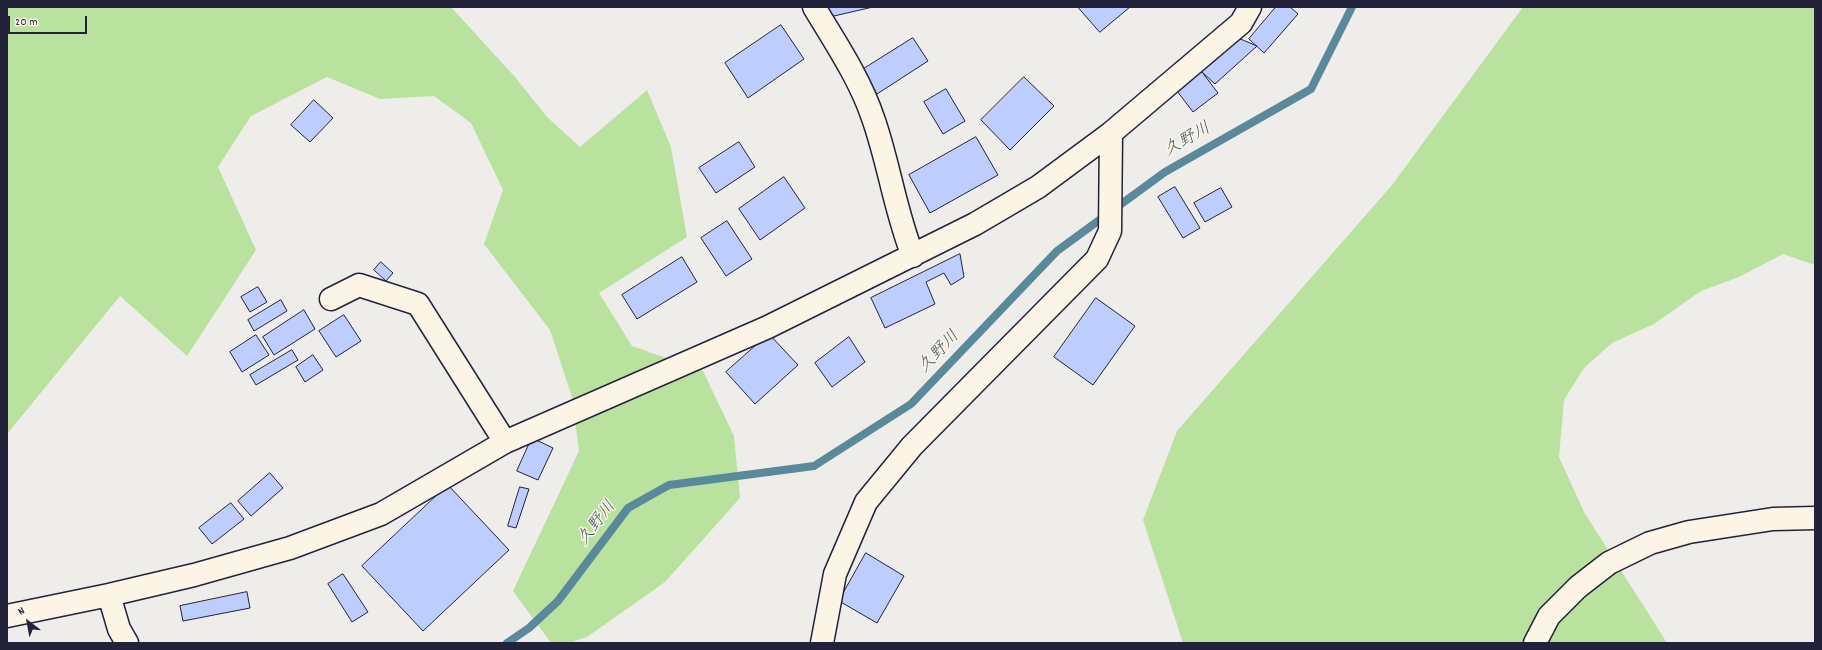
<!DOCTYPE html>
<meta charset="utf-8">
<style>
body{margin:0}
#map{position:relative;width:1822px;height:650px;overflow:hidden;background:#efedea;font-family:Dekko,sans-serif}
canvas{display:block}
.frame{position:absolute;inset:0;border:8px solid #22223b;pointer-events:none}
.north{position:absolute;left:8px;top:602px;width:40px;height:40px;-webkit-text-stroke:3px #fcf5e5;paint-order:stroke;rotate:328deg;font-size:11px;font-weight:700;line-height:16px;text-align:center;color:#22223b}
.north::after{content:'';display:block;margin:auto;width:14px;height:18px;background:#22223b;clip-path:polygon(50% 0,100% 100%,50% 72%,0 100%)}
.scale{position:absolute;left:8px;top:16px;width:79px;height:18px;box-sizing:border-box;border:2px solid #22223b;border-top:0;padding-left:5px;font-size:12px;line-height:14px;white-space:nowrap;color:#22223b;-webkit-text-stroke:3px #fcf5e5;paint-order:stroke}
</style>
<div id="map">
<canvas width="1822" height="650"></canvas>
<div class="frame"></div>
<div class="north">N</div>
<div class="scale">20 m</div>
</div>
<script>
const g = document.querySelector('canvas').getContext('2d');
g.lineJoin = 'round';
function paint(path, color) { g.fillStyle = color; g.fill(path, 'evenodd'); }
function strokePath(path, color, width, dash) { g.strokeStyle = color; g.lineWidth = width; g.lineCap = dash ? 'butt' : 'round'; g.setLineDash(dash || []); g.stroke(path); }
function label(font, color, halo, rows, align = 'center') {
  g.font = font + ' Dekko,"Klee One",sans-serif'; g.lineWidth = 3; g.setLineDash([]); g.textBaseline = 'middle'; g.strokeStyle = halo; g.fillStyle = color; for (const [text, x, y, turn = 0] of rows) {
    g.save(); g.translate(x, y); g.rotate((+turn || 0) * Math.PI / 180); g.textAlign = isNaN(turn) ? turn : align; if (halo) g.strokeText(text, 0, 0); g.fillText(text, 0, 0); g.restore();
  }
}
const green = new Path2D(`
 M 7,7 L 451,7 L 515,77 L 547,117 L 580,147 L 647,90 L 671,147 L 687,237 L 599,293 L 632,346 L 703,371 L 734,436 L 740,498 L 665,582 L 587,637 L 569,643 L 551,643 L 513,591 L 579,451 L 572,397 L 550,330 L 484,244 L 503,190 L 471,123 L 434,96 L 380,99 L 327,77 L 251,116 L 218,167 L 256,250 L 187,356 L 120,296 L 7,434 Z
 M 1523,7 L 1815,7 L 1815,265 L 1783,254 L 1739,277 L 1701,291 L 1654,324 L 1612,343 L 1584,368 L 1564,400 L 1559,457 L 1584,512 L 1667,643 L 1183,643 L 1143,520 L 1177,431 L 1392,185 Z`);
const stream = new Path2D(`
 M 507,643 L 529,628 L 558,601 L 628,508 L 669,485 L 814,466 L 911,404 L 1057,251 L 1165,172 L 1311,89 L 1352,7`);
const building = new Path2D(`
 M 828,7 L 873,7 L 834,16 Z
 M 1078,7 L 1130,7 L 1100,32 Z
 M 1276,7 L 1290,7 L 1298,14 L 1264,53 L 1249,39 Z
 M 781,25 L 804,59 L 748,98 L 725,63 Z
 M 913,38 L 928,61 L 877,94 L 862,70 Z
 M 1238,38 L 1257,46 L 1215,84 L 1202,72 Z
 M 1202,72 L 1218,93 L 1193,112 L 1177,91 Z
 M 1024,77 L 1054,106 L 1010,150 L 981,120 Z
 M 946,89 L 965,121 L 943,134 L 924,102 Z
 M 314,100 L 333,118 L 310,142 L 291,125 Z
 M 976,137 L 998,175 L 930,213 L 909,175 Z
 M 739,142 L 755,167 L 716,193 L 699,168 Z
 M 784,177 L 805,208 L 760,240 L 739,209 Z
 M 1175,187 L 1200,228 L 1183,238 L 1158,197 Z
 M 1221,188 L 1232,207 L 1205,222 L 1194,203 Z
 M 727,221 L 752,259 L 726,276 L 701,238 Z
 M 960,254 L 964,277 L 951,285 L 944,273 L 926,282 L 935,304 L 885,328 L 871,298 Z
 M 682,257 L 697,282 L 637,319 L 622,295 Z
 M 381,262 L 393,273 L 386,281 L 374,270 Z
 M 258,287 L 267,302 L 250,312 L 241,297 Z
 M 1096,298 L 1135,326 L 1093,385 L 1054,357 Z
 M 281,300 L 287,311 L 254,331 L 248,320 Z
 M 304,310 L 315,329 L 274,355 L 263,337 Z
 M 344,315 L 361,341 L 336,357 L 319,331 Z
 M 769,334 L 798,365 L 755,404 L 726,372 Z
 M 256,335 L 269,355 L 242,372 L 230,352 Z
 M 849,337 L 865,362 L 832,387 L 815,363 Z
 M 292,350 L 298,360 L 256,385 L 250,375 Z
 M 313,355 L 323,370 L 305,382 L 296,367 Z
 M 532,438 L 553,448 L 538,480 L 517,471 Z
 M 270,473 L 283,488 L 251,516 L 238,501 Z
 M 448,485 L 509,550 L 423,631 L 362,566 Z
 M 520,487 L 529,489 L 516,528 L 508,526 Z
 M 231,503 L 244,519 L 212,544 L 199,528 Z
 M 866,553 L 904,576 L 877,623 L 839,601 Z
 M 343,574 L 368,612 L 352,622 L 328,584 Z
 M 247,592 L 250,608 L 183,621 L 180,606 Z`);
const minor = new Path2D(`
 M 814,7 C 835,42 860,79 873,118 C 889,163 895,211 913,256
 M 331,299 L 359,285 L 418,304 L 505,442
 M 109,595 L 119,629 L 127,643
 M 7,616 L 109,595 L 194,575 L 290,548 L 381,514 L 505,442 L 768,327 L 975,224 L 1038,187 L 1111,133 L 1241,23 L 1250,7
 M 822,643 L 835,574 L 866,502 L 912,446 L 1097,259 L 1110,231 L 1111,133
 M 1535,643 L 1549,616 L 1578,587 L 1609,563 L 1650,543 L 1689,532 L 1773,519 L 1815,518`);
const waterNames = [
 ["久野川",1188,141,-30],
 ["久野川",940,353,-46],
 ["久野川",598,524,-52]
];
paint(green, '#b9e29e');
strokePath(stream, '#5a899c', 8);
paint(building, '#bdcdfe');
strokePath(building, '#22223b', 1);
strokePath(minor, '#22223b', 25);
strokePath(minor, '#fcf5e5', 22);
label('italic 17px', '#3e556b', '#fcf5e5', waterNames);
</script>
